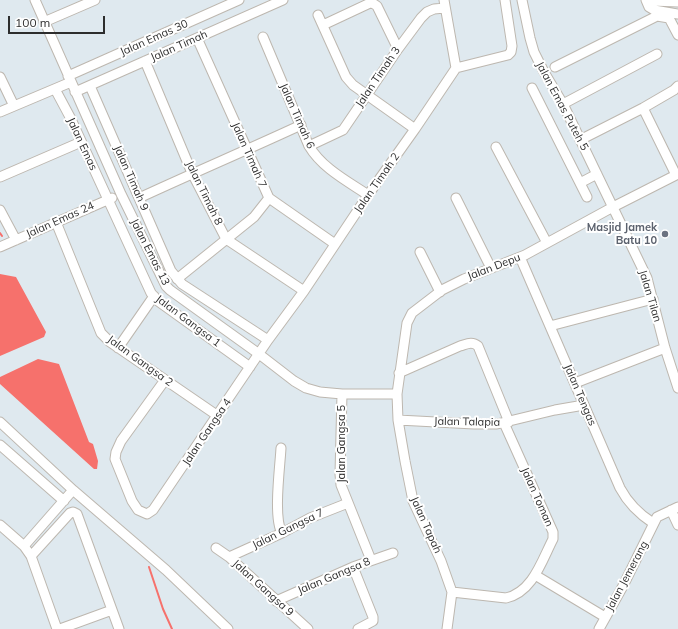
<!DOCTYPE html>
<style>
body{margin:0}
#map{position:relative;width:678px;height:629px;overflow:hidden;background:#dfe9ef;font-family:Mulish,sans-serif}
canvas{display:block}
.scale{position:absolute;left:8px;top:16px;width:97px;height:18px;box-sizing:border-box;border:2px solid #2d2d2d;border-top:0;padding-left:5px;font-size:12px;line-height:14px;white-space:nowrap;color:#2d2d2d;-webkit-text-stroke:3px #fff;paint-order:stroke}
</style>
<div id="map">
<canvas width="678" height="629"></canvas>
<div class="scale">100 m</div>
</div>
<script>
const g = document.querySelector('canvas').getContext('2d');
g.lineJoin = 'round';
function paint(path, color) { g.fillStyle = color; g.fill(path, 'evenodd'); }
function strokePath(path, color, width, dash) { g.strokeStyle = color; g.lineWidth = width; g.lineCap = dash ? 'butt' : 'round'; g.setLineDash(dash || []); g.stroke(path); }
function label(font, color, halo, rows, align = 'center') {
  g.font = font + ' Mulish,sans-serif'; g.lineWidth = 4; g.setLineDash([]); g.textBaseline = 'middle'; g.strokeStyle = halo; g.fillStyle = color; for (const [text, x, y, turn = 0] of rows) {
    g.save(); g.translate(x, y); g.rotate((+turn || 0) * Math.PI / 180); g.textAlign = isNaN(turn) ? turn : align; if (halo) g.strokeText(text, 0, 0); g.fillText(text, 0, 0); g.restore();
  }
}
const water = new Path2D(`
 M 0,274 L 16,277 L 46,332 L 44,337 L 0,356 Z
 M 38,359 L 59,364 L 89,442 L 93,444 L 98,461 L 97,469 L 94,469 L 0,384 L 0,377 Z`);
const stream = new Path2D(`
 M 0,233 L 2,236
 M 149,567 L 163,609 L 172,629`);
const minor = new Path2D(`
 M 35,0 L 121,194 L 166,286 L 170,290 L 259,354 L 294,381 L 306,388 L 320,392 L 342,394 L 397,394
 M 522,0 L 530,38 L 534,52 L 544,72 L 563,104 L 647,278 L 665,348 L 678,388
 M 646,0 L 649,7 L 654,10 L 678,14
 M 648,0 L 652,1 L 678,2
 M 318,15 L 346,77 L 353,85 L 415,129
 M 44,22 L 95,0
 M 323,25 L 370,3 L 374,4 L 377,6 L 398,49
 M 263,37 L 309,146 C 322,168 347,181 368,195
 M 197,38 L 269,198 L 335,244
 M 145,61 L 192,173 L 226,239 L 304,291
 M 555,67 L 657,16 L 669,18 L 678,35
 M 456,68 L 508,55 L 511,52 L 512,46 L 505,0
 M 68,76 L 239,0
 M 0,77 L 14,106
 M 90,86 L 171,271 L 182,284 L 268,340
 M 532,88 L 587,197
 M 55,89 L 70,117 L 151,293 L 158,301 L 250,367
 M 75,92 L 283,0
 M 563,104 L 657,54
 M 0,112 L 71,82
 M 580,140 L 643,108 L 674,90 L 678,86
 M 309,146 L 343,130 L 398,49 L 421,18 L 427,12 L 434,9 L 445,8
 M 496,147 L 547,243
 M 0,177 L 81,142
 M 580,183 L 597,174
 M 139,198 C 193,173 247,150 301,125
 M 456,198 L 491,268
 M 0,210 L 16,240
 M 56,222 L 101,333 L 110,342 L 218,416
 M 0,247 L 112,198
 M 420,252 L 440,292
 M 520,257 L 620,488 C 628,503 639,514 653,523
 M 177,279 L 254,217 L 269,198
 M 550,326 L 653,299
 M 118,348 L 154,296
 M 399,373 L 460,346 C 467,344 472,341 478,346 L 509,422
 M 165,380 L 121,441 L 116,452 L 115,459 L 132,501 L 138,510 L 147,514 L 153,510 L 268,340 L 304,291 L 368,195 L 415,129 L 456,68 L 444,0
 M 575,383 L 665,348
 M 342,394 L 340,474 L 341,485 L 371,560
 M 398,420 L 474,424 L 497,424 L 555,410 L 584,405
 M 0,422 L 73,490 L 166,570 L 228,629
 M 0,445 L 64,501
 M 281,448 C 280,467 273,518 282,533
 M 671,510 L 678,525
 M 0,525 L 24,546 L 31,556 L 57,629
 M 24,546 L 73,490
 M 216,548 L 229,557 L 308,629
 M 31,556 L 70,513 L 73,512 L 77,514 L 119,629
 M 229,557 L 282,533 L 310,518 L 348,503
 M 353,567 L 373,617 L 373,621 L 358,629
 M 535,575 L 605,617
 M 452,592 L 506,598 C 533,592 542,560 553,539 L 553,532 L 504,423
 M 276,601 L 353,567 L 393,553
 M 60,629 L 112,610
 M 447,629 L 452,592 L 441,561 L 413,501 L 405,461 L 398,420 L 397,394 L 407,323 L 412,313 L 442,290 L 464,279 L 525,255 L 613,207 L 676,175 L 643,108
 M 599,629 L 623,586 L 657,517 L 678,507`);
const markers = [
 [665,234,4,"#6b7280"]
];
const streetNames = [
 ["Jalan Emas 30",154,38,-24],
 ["Jalan Timah",179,46,-24],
 ["Jalan Timah 3",378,77,-56],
 ["Jalan Emas Puteh 5",562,106,62],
 ["Jalan Timah 6",297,116,66],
 ["Jalan Emas",82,144,65],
 ["Jalan Timah 7",249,155,66],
 ["Jalan Timah 9",131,178,66],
 ["Jalan Timah 2",377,183,-55],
 ["Jalan Timah 8",204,193,64],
 ["Jalan Emas 24",60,220,-24],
 ["Jalan Emas 13",150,252,63],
 ["Jalan Depu",494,267,-21],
 ["Jalan Tilan",650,296,73],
 ["Jalan Gangsa 1",188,321,37],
 ["Jalan Gangsa 2",140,361,36],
 ["Jalan Tengas",580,395,67],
 ["Jalan Talapia",467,422,1],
 ["Jalan Gangsa 4",207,432,-56],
 ["Jalan Gangsa 5",342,444,-90],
 ["Jalan Toman",537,497,66],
 ["Jalan Tapah",426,525,66],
 ["Jalan Gangsa 7",288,529,-26],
 ["Jalan Gangsa 8",334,576,-23],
 ["Jalan Jemerang",627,576,-62],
 ["Jalan Gangsa 9",263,588,42]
];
const worshipNames = [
 ["Masjid Jamek",657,228],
 ["Batu 10",657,241]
];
paint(water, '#f6716c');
strokePath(stream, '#f6716c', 2);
strokePath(minor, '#bdb7af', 11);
strokePath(minor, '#fff', 9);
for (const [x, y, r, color] of markers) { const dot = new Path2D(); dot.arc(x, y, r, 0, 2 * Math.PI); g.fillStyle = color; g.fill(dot); strokePath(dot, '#fff', 1.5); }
label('11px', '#2d2d2d', '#fff', streetNames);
label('bold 11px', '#5b616d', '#fff', worshipNames, 'right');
</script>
